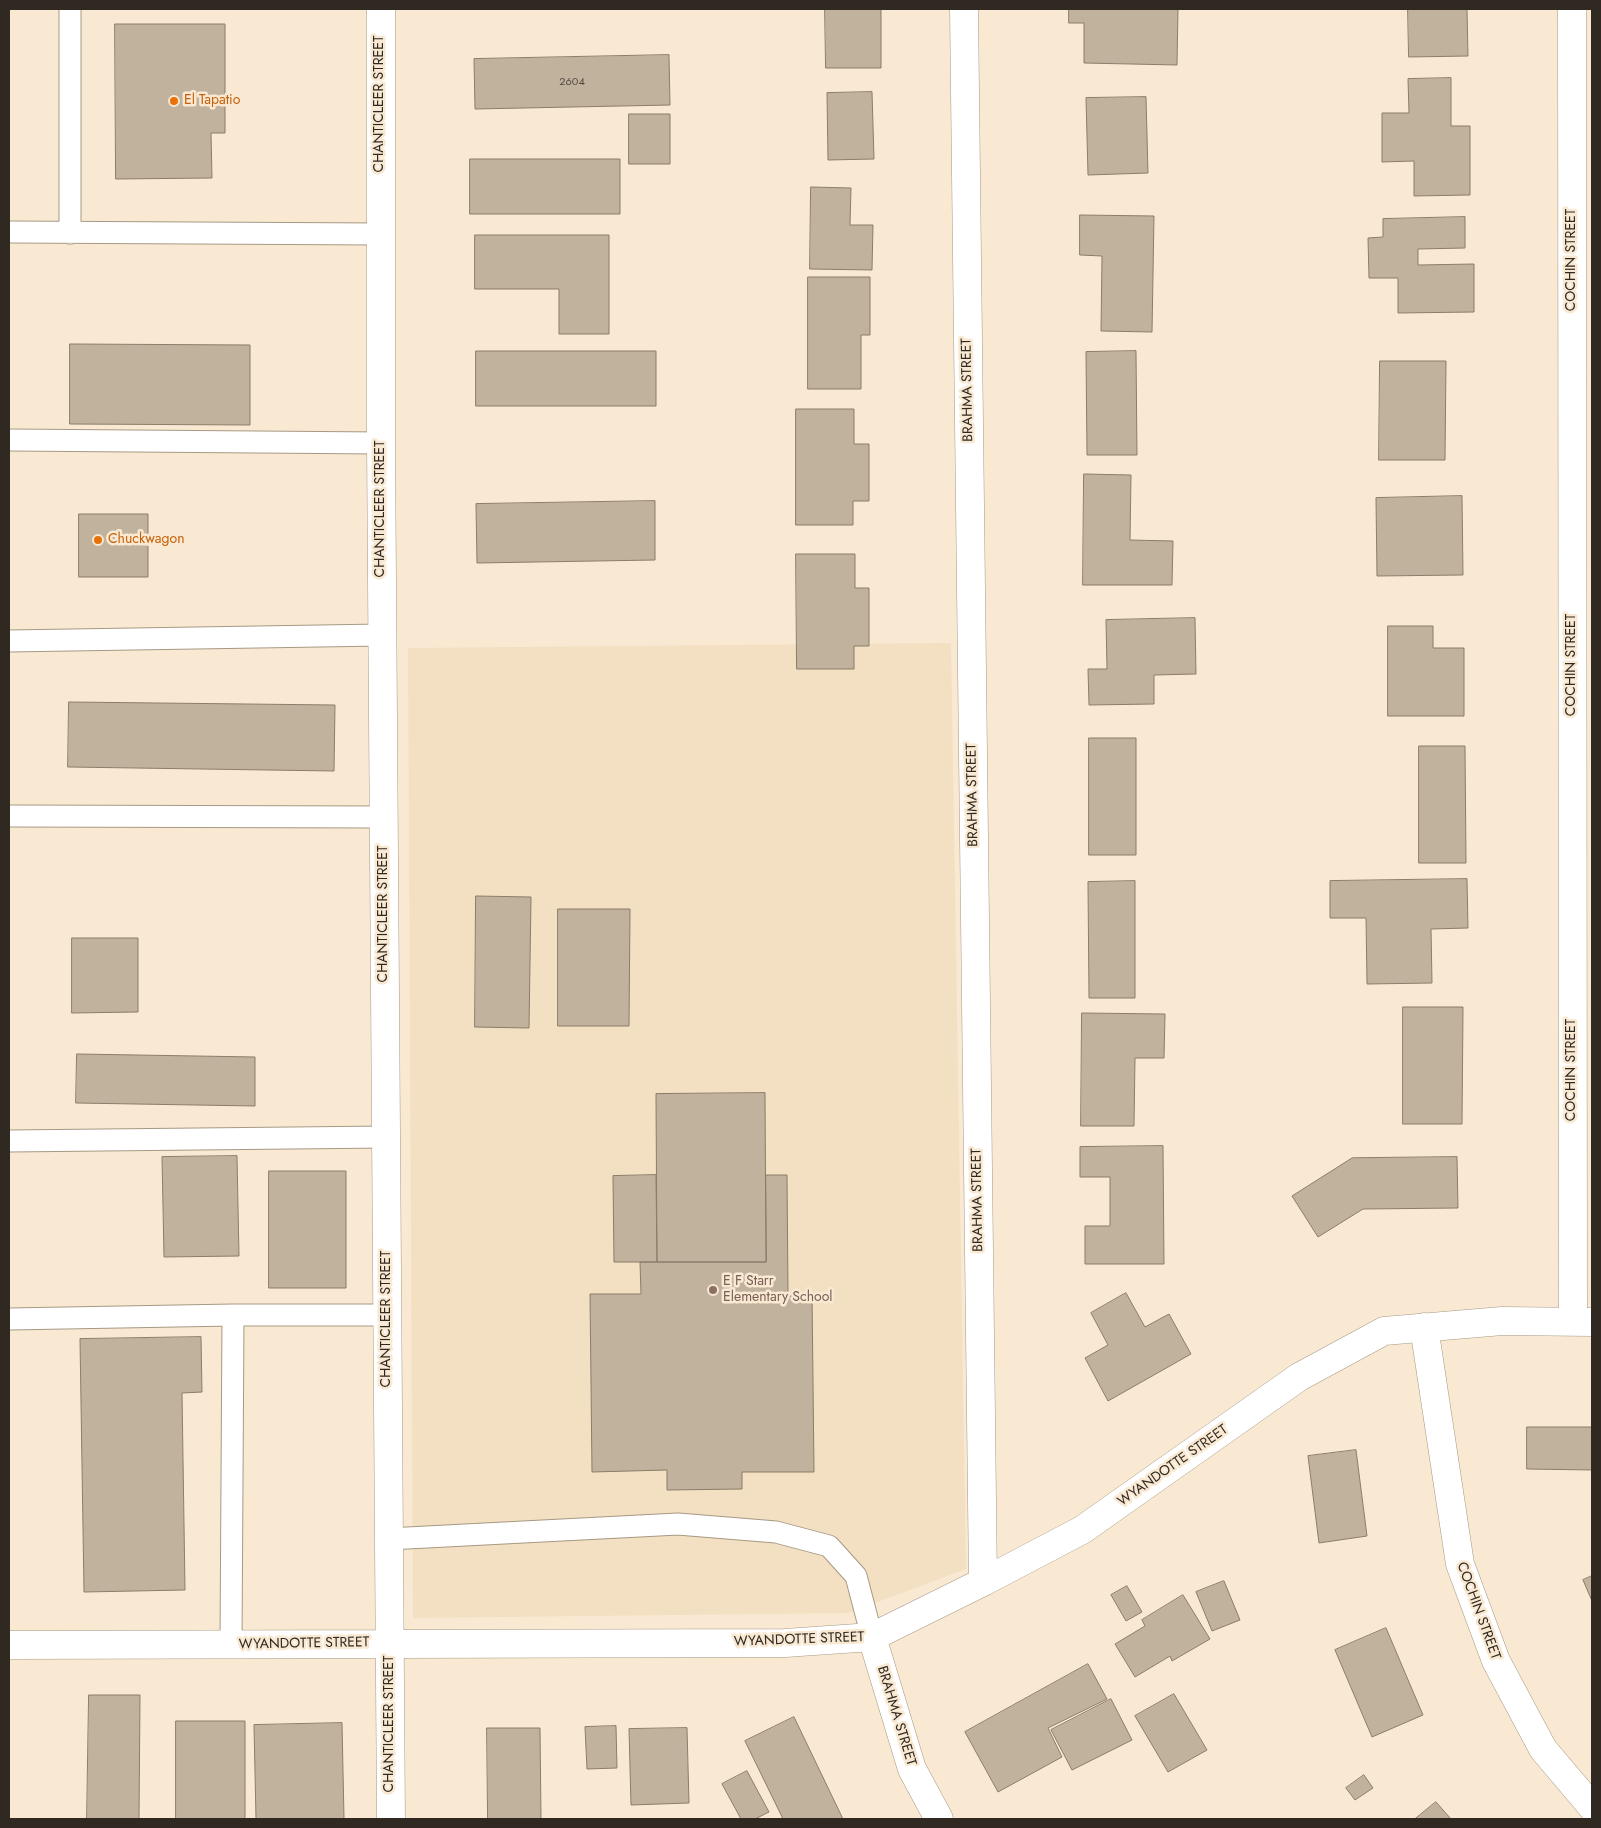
<!DOCTYPE html>
<style>
body{margin:0}
#map{position:relative;width:1601px;height:1828px;overflow:hidden;background:#f9e9d3;font-family:Jost,sans-serif}
canvas{display:block}
.frame{position:absolute;inset:0;border:10px solid #2f2921;pointer-events:none}
</style>
<div id="map">
<canvas width="1601" height="1828"></canvas>
<div class="frame"></div>
</div>
<script>
const g = document.querySelector('canvas').getContext('2d');
g.lineJoin = 'round';
function paint(path, color) { g.fillStyle = color; g.fill(path, 'evenodd'); }
function strokePath(path, color, width, dash) { g.strokeStyle = color; g.lineWidth = width; g.lineCap = dash ? 'butt' : 'round'; g.setLineDash(dash || []); g.stroke(path); }
function label(font, color, halo, rows, align = 'center') {
  g.font = font + ' Jost,sans-serif'; g.lineWidth = 5; g.setLineDash([]); g.textBaseline = 'middle'; g.strokeStyle = halo; g.fillStyle = color; for (const [text, x, y, turn = 0] of rows) {
    g.save(); g.translate(x, y); g.rotate((+turn || 0) * Math.PI / 180); g.textAlign = isNaN(turn) ? turn : align; if (halo) g.strokeText(text, 0, 0); g.fillText(text, 0, 0); g.restore();
  }
}
const built = new Path2D(`
 M 951,643 L 966,1569 L 848,1613 L 413,1618 L 408,648 Z`);
const building = new Path2D(`
 M 825,9 L 881,9 L 881,68 L 826,68 Z
 M 1069,9 L 1178,9 L 1177,65 L 1084,63 L 1084,23 L 1069,23 Z
 M 1408,9 L 1467,9 L 1468,56 L 1409,57 Z
 M 115,24 L 225,24 L 225,133 L 211,133 L 212,178 L 116,179 Z
 M 669,55 L 670,105 L 475,109 L 474,59 Z
 M 1451,78 L 1451,126 L 1470,126 L 1470,195 L 1414,196 L 1414,161 L 1382,162 L 1382,113 L 1409,113 L 1408,79 Z
 M 872,92 L 874,159 L 828,160 L 827,93 Z
 M 1146,97 L 1148,173 L 1088,175 L 1086,98 Z
 M 629,114 L 670,114 L 670,164 L 629,164 Z
 M 470,159 L 620,159 L 620,214 L 470,214 Z
 M 811,187 L 851,188 L 850,225 L 873,225 L 872,270 L 810,269 Z
 M 1080,215 L 1154,216 L 1152,332 L 1101,331 L 1102,256 L 1080,255 Z
 M 1465,217 L 1465,248 L 1418,249 L 1418,265 L 1474,264 L 1474,312 L 1398,313 L 1398,278 L 1369,278 L 1368,238 L 1383,237 L 1383,219 Z
 M 475,235 L 609,235 L 609,334 L 559,334 L 559,289 L 475,289 Z
 M 808,277 L 870,277 L 870,335 L 861,335 L 861,389 L 808,389 Z
 M 70,344 L 250,345 L 250,425 L 70,424 Z
 M 476,351 L 656,351 L 656,406 L 476,406 Z
 M 1136,351 L 1137,455 L 1087,455 L 1086,352 Z
 M 1380,361 L 1446,361 L 1445,460 L 1379,460 Z
 M 796,409 L 854,409 L 854,444 L 869,444 L 869,501 L 853,501 L 853,525 L 796,525 Z
 M 1084,474 L 1131,475 L 1130,540 L 1173,541 L 1172,585 L 1083,585 Z
 M 1462,496 L 1463,575 L 1377,576 L 1376,498 Z
 M 655,501 L 655,560 L 477,563 L 476,504 Z
 M 79,514 L 148,514 L 148,577 L 79,577 Z
 M 796,554 L 855,554 L 855,588 L 869,588 L 869,646 L 854,646 L 854,669 L 797,669 Z
 M 1195,618 L 1196,674 L 1154,675 L 1154,704 L 1089,705 L 1088,669 L 1107,669 L 1106,620 Z
 M 1388,626 L 1433,626 L 1433,648 L 1464,648 L 1464,716 L 1388,716 Z
 M 69,702 L 335,705 L 334,771 L 68,767 Z
 M 1089,738 L 1136,738 L 1136,855 L 1089,855 Z
 M 1419,746 L 1465,746 L 1466,863 L 1419,863 Z
 M 1467,879 L 1468,928 L 1431,929 L 1432,983 L 1367,984 L 1366,918 L 1330,918 L 1330,881 Z
 M 1135,881 L 1135,998 L 1089,998 L 1088,882 Z
 M 476,896 L 531,897 L 529,1028 L 475,1027 Z
 M 558,909 L 630,909 L 629,1026 L 558,1026 Z
 M 72,938 L 138,938 L 138,1012 L 72,1013 Z
 M 1403,1007 L 1463,1007 L 1462,1124 L 1403,1124 Z
 M 1082,1013 L 1165,1014 L 1164,1058 L 1135,1058 L 1134,1126 L 1081,1126 Z
 M 77,1054 L 255,1057 L 255,1106 L 76,1103 Z
 M 765,1093 L 766,1262 L 657,1262 L 656,1094 Z
 M 1163,1146 L 1164,1264 L 1085,1264 L 1085,1226 L 1110,1226 L 1110,1177 L 1080,1177 L 1080,1147 Z
 M 237,1156 L 239,1256 L 164,1257 L 162,1157 Z
 M 1457,1157 L 1458,1208 L 1363,1209 L 1318,1237 L 1292,1196 L 1352,1158 Z
 M 269,1171 L 346,1171 L 346,1288 L 269,1288 Z
 M 656,1175 L 657,1262 L 614,1262 L 613,1176 Z
 M 766,1175 L 787,1175 L 788,1296 L 812,1295 L 814,1472 L 742,1472 L 742,1489 L 667,1490 L 667,1470 L 592,1472 L 590,1294 L 641,1294 L 640,1262 L 766,1262 Z
 M 1126,1293 L 1145,1327 L 1169,1314 L 1191,1354 L 1108,1401 L 1085,1358 L 1108,1345 L 1091,1313 Z
 M 201,1337 L 202,1392 L 182,1393 L 185,1590 L 84,1592 L 80,1339 Z
 M 1527,1427 L 1592,1427 L 1592,1470 L 1527,1469 Z
 M 1356,1450 L 1367,1536 L 1319,1543 L 1308,1456 Z
 M 1592,1576 L 1592,1601 L 1583,1580 Z
 M 1224,1581 L 1240,1620 L 1212,1631 L 1196,1592 Z
 M 1127,1586 L 1142,1612 L 1126,1621 L 1111,1595 Z
 M 1183,1595 L 1210,1639 L 1172,1661 L 1170,1656 L 1135,1677 L 1115,1644 L 1145,1626 L 1142,1620 Z
 M 1386,1628 L 1423,1715 L 1372,1737 L 1335,1650 Z
 M 1088,1664 L 1107,1699 L 1048,1728 L 1062,1757 L 998,1792 L 965,1732 Z
 M 1174,1694 L 1207,1750 L 1168,1772 L 1135,1716 Z
 M 89,1695 L 140,1695 L 139,1819 L 87,1819 Z
 M 1111,1699 L 1132,1740 L 1072,1770 L 1051,1730 Z
 M 794,1717 L 843,1819 L 783,1819 L 745,1741 Z
 M 176,1721 L 245,1721 L 245,1819 L 176,1819 Z
 M 342,1723 L 344,1819 L 256,1819 L 254,1725 Z
 M 616,1726 L 617,1768 L 587,1769 L 585,1727 Z
 M 487,1728 L 540,1728 L 541,1819 L 488,1819 Z
 M 687,1728 L 689,1803 L 631,1805 L 629,1729 Z
 M 747,1771 L 769,1812 L 755,1819 L 741,1819 L 722,1784 Z
 M 1364,1775 L 1373,1788 L 1355,1800 L 1346,1788 Z
 M 1436,1802 L 1451,1819 L 1415,1819 Z`);
const service = new Path2D(`
 M 70,9 L 70,233
 M 9,232 L 380,234
 M 9,440 L 381,443
 M 9,641 L 382,635
 M 9,816 L 383,817
 M 9,1141 L 386,1137
 M 9,1319 L 233,1315 L 387,1315
 M 388,1539 L 678,1524 L 776,1532 L 829,1546 L 856,1576 L 872,1637
 M 231,1645 L 233,1315`);
const minor = new Path2D(`
 M 381,9 L 381,443 L 391,1819
 M 964,9 L 983,1582
 M 1572,9 L 1573,1322
 M 1424,1327 L 1460,1564 L 1496,1661 L 1543,1749 L 1592,1807
 M 872,1637 L 912,1769 L 939,1819
 M 9,1645 L 785,1643 L 872,1637 L 983,1582 L 1082,1530 L 1299,1377 L 1384,1331 L 1502,1321 L 1592,1322`);
const markers = [
 [174,101,5,"#e8710a"],
 [98,540,5,"#e8710a"],
 [713,1290,5,"#8d6e63"]
];
const numberNames = [
 ["2604",572,82]
];
const foodNames = [
 ["El Tapatio",184,101],
 ["Chuckwagon",108,540]
];
const streetNames = [
 ["CHANTICLEER STREET",380,104,-90],
 ["COCHIN STREET",1572,260,-90],
 ["BRAHMA STREET",968,390,-91],
 ["CHANTICLEER STREET",381,509,-90],
 ["COCHIN STREET",1572,665,-90],
 ["BRAHMA STREET",973,795,-91],
 ["CHANTICLEER STREET",384,914,-90],
 ["COCHIN STREET",1572,1070,-90],
 ["BRAHMA STREET",978,1200,-91],
 ["CHANTICLEER STREET",387,1319,-90],
 ["WYANDOTTE STREET",1173,1466,-35],
 ["COCHIN STREET",1478,1611,70],
 ["WYANDOTTE STREET",799,1640,-2],
 ["WYANDOTTE STREET",304,1644,-1],
 ["BRAHMA STREET",896,1716,73],
 ["CHANTICLEER STREET",390,1724,-90]
];
const educationNames = [
 ["E F Starr",723,1282],
 ["Elementary School",723,1298]
];
paint(built, '#f3dfc2');
paint(building, '#c1b29d');
strokePath(building, '#8b7d69', 1);
strokePath(service, '#a79984', 23);
strokePath(minor, '#a79984', 29);
strokePath(service, '#fff', 21);
strokePath(minor, '#fff', 28);
for (const [x, y, r, color] of markers) { const dot = new Path2D(); dot.arc(x, y, r, 0, 2 * Math.PI); g.fillStyle = color; g.fill(dot); strokePath(dot, '#f9e9d3', 2); }
label('11px', '#544b40', null, numberNames);
label('14px', '#c56008', '#f9e9d3', foodNames, 'left');
label('14px', '#2f2921', '#f9e9d3', streetNames);
label('14px', '#785e54', '#f9e9d3', educationNames, 'left');
</script>
